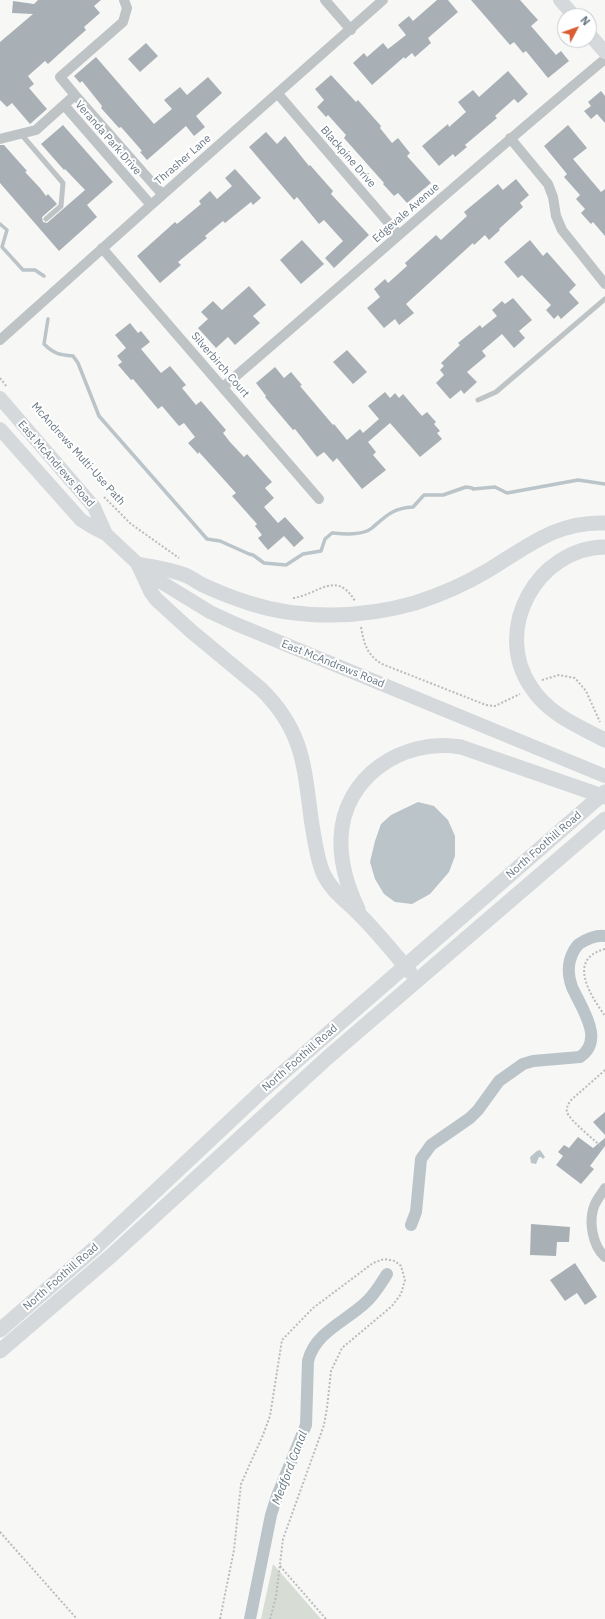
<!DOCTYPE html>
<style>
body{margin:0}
#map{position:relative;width:605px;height:1619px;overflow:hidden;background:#f7f7f5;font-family:"IBM Plex Sans",sans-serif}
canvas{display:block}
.north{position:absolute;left:557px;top:8px;width:40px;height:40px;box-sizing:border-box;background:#fff;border:1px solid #c3c9ce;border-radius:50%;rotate:49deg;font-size:11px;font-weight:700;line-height:16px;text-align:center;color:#687784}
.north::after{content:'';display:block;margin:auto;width:14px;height:18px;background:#d95c33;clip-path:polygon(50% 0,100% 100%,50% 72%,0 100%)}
</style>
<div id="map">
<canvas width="605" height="1619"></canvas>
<div class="north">N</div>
</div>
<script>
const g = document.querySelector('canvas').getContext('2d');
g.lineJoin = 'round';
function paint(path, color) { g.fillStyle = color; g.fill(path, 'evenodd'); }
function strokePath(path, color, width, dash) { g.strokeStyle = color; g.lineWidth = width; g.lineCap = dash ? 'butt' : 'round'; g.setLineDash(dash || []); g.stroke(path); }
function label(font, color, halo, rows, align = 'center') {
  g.font = font + ' "IBM Plex Sans",sans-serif'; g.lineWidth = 4; g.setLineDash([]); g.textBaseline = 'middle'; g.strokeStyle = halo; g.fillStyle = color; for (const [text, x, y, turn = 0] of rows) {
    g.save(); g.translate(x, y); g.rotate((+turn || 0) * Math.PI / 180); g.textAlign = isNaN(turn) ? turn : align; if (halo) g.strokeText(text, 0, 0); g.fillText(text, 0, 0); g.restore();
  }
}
const green = new Path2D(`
 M 273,1564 L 321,1619 L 261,1619 Z`);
const water = new Path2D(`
 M 418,802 L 434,806 L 448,820 L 455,836 L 455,856 L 449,872 L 430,894 L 412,904 L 395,902 L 384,894 L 375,879 L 370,862 L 375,841 L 381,824 L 391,815 Z
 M 540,1150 L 545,1157 L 543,1159 L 541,1157 L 539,1157 L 536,1164 L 531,1163 L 530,1157 L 537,1151 Z`);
const stream = new Path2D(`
 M 0,224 L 7,230 L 2,247 L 23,270 L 35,270 L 44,276
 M 48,319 L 44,344 C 54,354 60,355 73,356 L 78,363 L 99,416 L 207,539 L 220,541 L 249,554 L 253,555 L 264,563 L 286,565 L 303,554 L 321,551 L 325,539 L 332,533 C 343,534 362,536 372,528 C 386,516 393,508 413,507 L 424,495 L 443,495 L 466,487 L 472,488 L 473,489 L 495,487 L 507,493 L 578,480 L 605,484`);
const canal = new Path2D(`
 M 411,1225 L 416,1212 L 421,1159 L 431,1145 L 470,1118 L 478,1110 L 499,1081 L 523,1064 L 533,1061 L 580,1057 C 605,1040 582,1009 572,987 C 569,979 568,968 570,960 C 572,954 574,948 579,944 C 587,939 596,935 605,936
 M 250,1619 L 271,1515 L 277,1496 L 306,1425 L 308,1361 C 315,1333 344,1322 364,1304 C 374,1296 380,1285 387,1274`);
const building = new Path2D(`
 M 38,0 L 101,0 L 94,6 L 100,13 L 84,27 L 86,30 L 69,45 L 48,64 L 45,61 L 28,76 L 34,84 L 29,88 L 47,109 L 30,124 L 12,103 L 7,107 L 0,100 L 0,42 L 33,14 L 12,13 L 13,1 L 34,4 Z
 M 437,0 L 448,0 L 458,12 L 428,38 L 431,43 L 415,57 L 412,53 L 405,59 L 404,57 L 372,85 L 353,63 L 364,53 L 367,57 L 383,43 L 388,49 L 406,35 L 398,25 L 409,16 L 413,21 Z
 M 471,0 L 520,0 L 538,20 L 531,26 L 556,55 L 561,51 L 569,61 L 548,78 L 526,51 L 523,53 L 514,42 L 510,45 Z
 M 146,43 L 158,56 L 140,72 L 128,59 Z
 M 96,57 L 154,124 L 172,109 L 164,100 L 180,87 L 187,95 L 208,77 L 222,93 L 196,116 L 205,127 L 194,136 L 186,126 L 147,160 L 140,152 L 142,151 L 136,144 L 121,127 L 119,128 L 101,108 L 102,106 L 82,81 L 80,83 L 74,76 Z
 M 508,71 L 528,94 L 518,103 L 514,99 L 495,116 L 497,118 L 465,145 L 467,147 L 455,157 L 453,154 L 439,166 L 422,146 L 448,124 L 449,127 L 466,112 L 458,102 L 473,90 L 479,97 Z
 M 331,75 L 356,102 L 358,100 L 381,126 L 380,128 L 392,143 L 398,138 L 410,153 L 407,156 L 431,183 L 407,203 L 398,193 L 394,196 L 383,184 L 384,183 L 344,138 L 346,135 L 328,115 L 326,117 L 317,107 L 324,100 L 315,89 Z
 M 601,91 L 605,96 L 605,123 L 597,114 L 591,119 L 584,111 L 591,106 L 588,102 Z
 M 63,125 L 113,182 L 87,205 L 97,217 L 59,251 L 0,183 L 0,145 L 4,145 L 27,171 L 25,172 L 40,188 L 46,196 L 48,194 L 57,204 L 42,217 L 43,222 L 47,223 L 85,190 L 65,169 L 64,170 L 41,144 Z
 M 568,125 L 587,148 L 573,159 L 601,192 L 605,189 L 605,236 L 593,222 L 591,224 L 581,213 L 585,209 L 576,199 L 580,195 L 564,177 L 567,174 L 544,146 Z
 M 266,132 L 277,144 L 285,136 L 309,166 L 310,165 L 333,191 L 331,194 L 369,235 L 334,268 L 325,258 L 343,241 L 324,220 L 319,224 L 297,197 L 294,200 L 249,147 Z
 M 235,169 L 261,198 L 253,205 L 251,202 L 225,223 L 223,221 L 205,236 L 207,238 L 178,262 L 181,265 L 160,283 L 137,256 L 175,222 L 177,224 L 201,204 L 199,201 L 210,191 L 217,199 L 232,186 L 225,178 Z
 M 516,179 L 529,195 L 520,203 L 523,207 L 499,229 L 500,230 L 489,240 L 485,235 L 474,245 L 473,243 L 406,304 L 414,313 L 399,325 L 395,319 L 384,328 L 367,308 L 380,297 L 374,289 L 385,279 L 388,283 L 407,266 L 405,263 L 436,235 L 441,240 L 467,216 L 464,212 L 498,184 L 503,190 Z
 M 302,240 L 324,264 L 301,284 L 280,260 Z
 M 530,240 L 543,256 L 547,252 L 576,285 L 569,292 L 579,303 L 561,319 L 558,315 L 554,319 L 546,310 L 551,305 L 522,275 L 518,278 L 504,262 Z
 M 249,286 L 266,305 L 253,316 L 260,323 L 235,345 L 228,337 L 216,348 L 198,328 L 208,319 L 201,312 L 213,301 L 222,310 Z
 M 513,298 L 532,320 L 519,331 L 525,338 L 514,348 L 502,334 L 482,351 L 486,356 L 467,372 L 477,382 L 464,394 L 461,390 L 450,399 L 436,383 L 444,375 L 440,370 L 444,366 L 441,363 L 460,345 L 458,343 L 480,325 L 482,328 L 497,316 L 492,310 L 502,301 L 505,304 Z
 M 130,323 L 138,333 L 141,331 L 150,342 L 141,349 L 161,373 L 170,366 L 186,385 L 182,388 L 196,405 L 201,401 L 226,430 L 223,433 L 230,442 L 244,457 L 247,454 L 272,482 L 265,488 L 274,498 L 264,507 L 278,523 L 285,517 L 304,538 L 294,547 L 284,536 L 268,550 L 258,538 L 262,535 L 255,526 L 257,524 L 232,496 L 236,493 L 199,452 L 198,454 L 188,443 L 195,437 L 184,423 L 179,426 L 162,406 L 158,409 L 133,379 L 131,380 L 118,365 L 122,362 L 117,356 L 126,348 L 115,335 Z
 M 347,350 L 367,372 L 353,384 L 333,362 Z
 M 275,367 L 284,378 L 291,372 L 302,385 L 300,386 L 333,425 L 334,424 L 347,440 L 360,429 L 363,433 L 379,419 L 368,406 L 385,392 L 390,398 L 395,393 L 399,398 L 403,394 L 422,416 L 427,412 L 436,422 L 434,424 L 440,431 L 437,433 L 442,439 L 420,457 L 390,423 L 368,442 L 376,452 L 373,455 L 386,470 L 362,489 L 337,458 L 333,462 L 324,452 L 317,457 L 295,429 L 293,430 L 265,397 L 266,396 L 256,383 Z
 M 605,1112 L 605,1135 L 593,1122 Z
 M 578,1137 L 593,1148 L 605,1138 L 605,1146 L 590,1166 L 594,1169 L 581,1184 L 556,1165 L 563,1156 L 558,1152 L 564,1145 L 569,1148 Z
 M 531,1224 L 570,1227 L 569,1242 L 557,1242 L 556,1256 L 530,1255 Z
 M 575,1263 L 597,1297 L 585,1305 L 577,1293 L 565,1301 L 550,1280 Z`);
const path = new Path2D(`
 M 0,378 L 7,387
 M 104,497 L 131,524 L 179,558
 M 293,598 C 318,595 336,569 355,601
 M 361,627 C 364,644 367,655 382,664 L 486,705 L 495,706 L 520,694
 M 542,680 L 559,675 L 575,678 L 586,691 L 600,722
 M 605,949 C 566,959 591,996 605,1016
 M 605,1070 L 570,1101 C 568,1105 566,1108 567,1112 C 569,1120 598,1143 605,1150
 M 0,1532 L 77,1619
 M 280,1566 L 326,1619
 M 220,1619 L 234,1550 L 241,1484 L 263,1435 L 270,1416 L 282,1340 L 313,1308 L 373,1263 L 384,1259 L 395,1261 L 401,1266 L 405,1280 L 401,1294 L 392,1306 L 342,1348 L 331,1371 L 327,1408 L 324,1425 L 283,1539 L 276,1597 L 270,1619`);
const lane = new Path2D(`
 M 21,134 L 63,183 L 61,206 L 46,219
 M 478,400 L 496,392 L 605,299`);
const street = new Path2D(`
 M 325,0 L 351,30
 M 278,94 L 399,235
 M 75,95 L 162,194
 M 64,105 L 151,205
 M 510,138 L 548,184 L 553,197 L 556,216 L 562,230 L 605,284
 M 0,139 L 36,130 L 75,95 L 60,77 L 123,22 L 127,8 L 124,0
 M 102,248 L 319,499
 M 0,340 L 151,205 L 383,0
 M 223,387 C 351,278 476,166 605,59
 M 605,1188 C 602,1193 598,1198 595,1204 C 588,1220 592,1245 605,1257`);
const secondary = new Path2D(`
 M 560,0 L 574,16
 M 589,34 L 605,52
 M 0,398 L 94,507 L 106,534
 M 0,429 L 81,520 L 94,528 L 106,534 L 138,564 L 161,582 L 210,612 L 236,624 L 605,776`);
const primary = new Path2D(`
 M 605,547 C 537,548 492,630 531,687 C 548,714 578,726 605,740
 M 138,564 L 151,592 L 156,599 L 191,631 L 261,689 C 305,732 304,769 312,825 C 315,841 317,860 324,875 C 332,892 348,902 360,915 C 378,933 394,953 410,972
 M 138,564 C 152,567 168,569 182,574 C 190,576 196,582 203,585 C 218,592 233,598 249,603 C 301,620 363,618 415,603 C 440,595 465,584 487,571 C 527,547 556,521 605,523
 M 358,909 C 347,886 340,864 341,838 C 343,777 403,737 461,747 L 605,797
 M 0,1330 L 96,1247 L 262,1091 L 605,792
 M 0,1351 L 112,1255 L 327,1058 L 605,819`);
const streetNames = [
 ["Veranda Park Drive",108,138,49],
 ["Blackpine Drive",348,157,49],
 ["Thrasher Lane",183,160,-41],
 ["Edgevale Avenue",406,213,-41],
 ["Silverbirch Court",220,365,49],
 ["McAndrews Multi-Use Path",78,454,48],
 ["East McAndrews Road",56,464,49],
 ["East McAndrews Road",333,664,22],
 ["North Foothill Road",544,845,-41],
 ["North Foothill Road",300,1058,-41],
 ["North Foothill Road",61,1277,-41]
];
const waterNames = [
 ["Medford Canal",290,1468,-69]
];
paint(green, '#d7dcd4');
paint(water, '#bac4c9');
strokePath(stream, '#bac4c9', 3.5);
strokePath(canal, '#bac4c9', 12);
paint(building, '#a8b0b5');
strokePath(path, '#b9bcbe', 2, [2, 2]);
strokePath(lane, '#bec3c6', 5);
strokePath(street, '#bec3c6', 10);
strokePath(secondary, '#d5d9dc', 14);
strokePath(primary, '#d5d9dc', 15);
label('11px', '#687784', '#fff', streetNames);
label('italic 12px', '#64787f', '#fff', waterNames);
</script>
